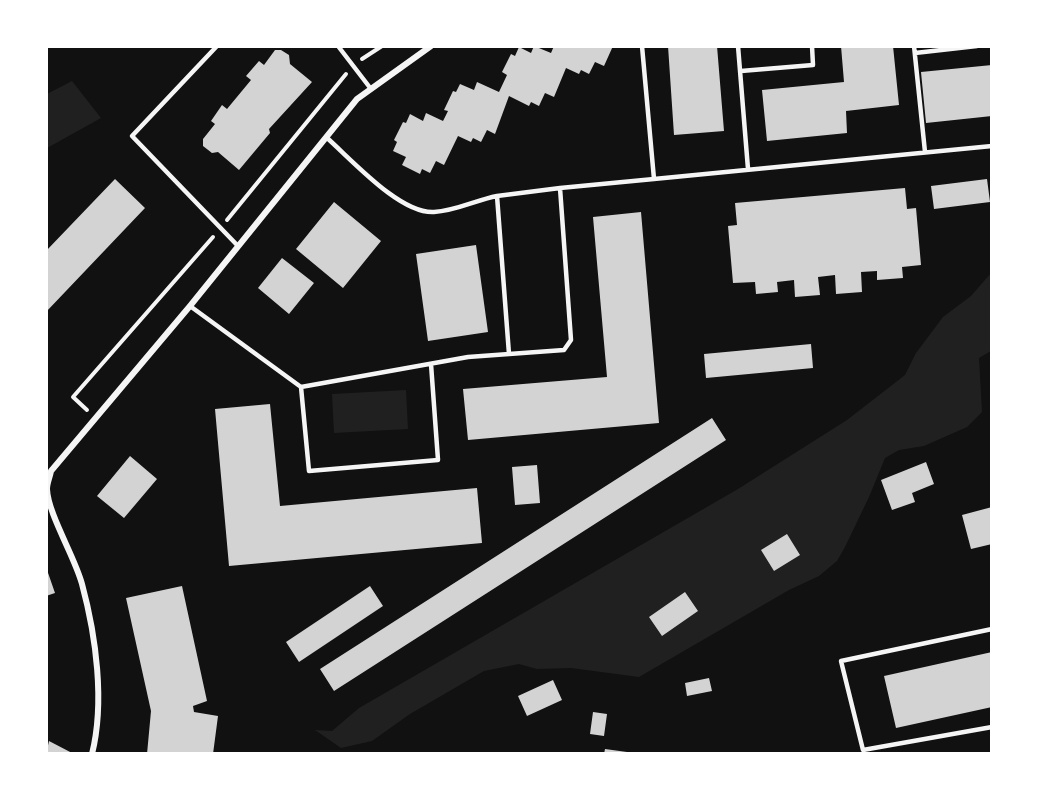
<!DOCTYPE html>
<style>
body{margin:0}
#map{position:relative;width:1038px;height:800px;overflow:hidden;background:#111;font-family:Mulish,sans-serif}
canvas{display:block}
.frame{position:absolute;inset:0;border:48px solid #fff;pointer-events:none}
</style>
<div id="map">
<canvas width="1038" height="800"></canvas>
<div class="frame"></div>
</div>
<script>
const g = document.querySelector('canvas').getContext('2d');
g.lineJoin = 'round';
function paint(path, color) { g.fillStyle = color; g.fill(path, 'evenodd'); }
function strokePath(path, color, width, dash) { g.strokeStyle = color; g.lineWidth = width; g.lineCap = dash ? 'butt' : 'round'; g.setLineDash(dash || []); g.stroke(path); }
const green = new Path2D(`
 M 72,81 L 101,118 L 47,148 L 47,94 Z
 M 991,273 L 991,351 L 979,358 L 982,412 L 967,427 L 924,446 L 899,450 L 885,458 L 869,497 L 845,547 L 837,561 L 819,576 L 789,590 L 639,677 L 571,668 L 537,669 L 519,664 L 484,671 L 410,714 L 372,741 L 341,748 L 315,730 L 332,731 L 359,708 L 738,489 L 847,420 L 905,375 L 916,353 L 943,317 L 971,296 Z
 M 406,390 L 408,429 L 334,433 L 332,394 Z`);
const building = new Path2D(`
 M 534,46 L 551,53 L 554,46 L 613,46 L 604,66 L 595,62 L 589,74 L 581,70 L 579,74 L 566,68 L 554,97 L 545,93 L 539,106 L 531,102 L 529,106 L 509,96 L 495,134 L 487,130 L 481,142 L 473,138 L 471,142 L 458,136 L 444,165 L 436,161 L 430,173 L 422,169 L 420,174 L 402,165 L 406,157 L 393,151 L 397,142 L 394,140 L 403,122 L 406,123 L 410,114 L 423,121 L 426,113 L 443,121 L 448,111 L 444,110 L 453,91 L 456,92 L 460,84 L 474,90 L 477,82 L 499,92 L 507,75 L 502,72 L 511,54 L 515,56 L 519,47 L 531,53 Z
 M 668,46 L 717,46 L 724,131 L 674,135 Z
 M 841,46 L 893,46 L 899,105 L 846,111 L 847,133 L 767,141 L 762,90 L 844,82 Z
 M 275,50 L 281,50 L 289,55 L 290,64 L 312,82 L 269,129 L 270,133 L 239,170 L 218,152 L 212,153 L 203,146 L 203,139 L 215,124 L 211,121 L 222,105 L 227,109 L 251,80 L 246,76 L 259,61 L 264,65 Z
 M 992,65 L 992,116 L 926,123 L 921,72 Z
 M 115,179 L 145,208 L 46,312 L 46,251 Z
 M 987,179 L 990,202 L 934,209 L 931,186 Z
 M 905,188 L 907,209 L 916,208 L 921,265 L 902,267 L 903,278 L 877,280 L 877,271 L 861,272 L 862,292 L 836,294 L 835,275 L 818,277 L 820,295 L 795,297 L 794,280 L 777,282 L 778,292 L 756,294 L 755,282 L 733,283 L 728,226 L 737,225 L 735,203 Z
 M 334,202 L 381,241 L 343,288 L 296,249 Z
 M 641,212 L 659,423 L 468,440 L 463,389 L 607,377 L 593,217 Z
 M 476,245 L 488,332 L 428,341 L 416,254 Z
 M 282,258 L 314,283 L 289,314 L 258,288 Z
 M 811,344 L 813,368 L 706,378 L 704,354 Z
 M 270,404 L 280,506 L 477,488 L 482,543 L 229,566 L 215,409 Z
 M 712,418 L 726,440 L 334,691 L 320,669 Z
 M 130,456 L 157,479 L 124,518 L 97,496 Z
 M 926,462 L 934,484 L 912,493 L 915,502 L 892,510 L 881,480 Z
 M 537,465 L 540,503 L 515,505 L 512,467 Z
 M 992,507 L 992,544 L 971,549 L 962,515 Z
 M 787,534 L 800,555 L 774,571 L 761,550 Z
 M 46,567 L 55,593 L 46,596 Z
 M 182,586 L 207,701 L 193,706 L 194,712 L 218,716 L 213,754 L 147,754 L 151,711 L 126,598 Z
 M 370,586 L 383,606 L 299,662 L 286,642 Z
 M 685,592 L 698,611 L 662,636 L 649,617 Z
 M 992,652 L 992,707 L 896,728 L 884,676 Z
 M 709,678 L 712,691 L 687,696 L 685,683 Z
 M 553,680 L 562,700 L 527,716 L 518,696 Z
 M 593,712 L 607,714 L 604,736 L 590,734 Z
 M 49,741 L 74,754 L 46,754 Z
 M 605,749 L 627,752 L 627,754 L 604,754 Z`);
const path = new Path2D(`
 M 362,59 L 382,46
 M 227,220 L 346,74
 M 87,410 L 73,397 L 213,237`);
const service = new Path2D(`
 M 217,46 L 132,136 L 238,246
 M 338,46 L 371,89
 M 738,46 L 748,169
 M 914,46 L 925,152
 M 915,53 L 977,46
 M 741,71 L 813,65 L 812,46
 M 326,137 C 352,160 400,214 434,212 C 456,211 476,200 497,196
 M 654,179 L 992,146
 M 190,306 L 301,387 L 468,357 L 564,350 L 571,340 L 560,188 L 654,179 L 642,46
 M 509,354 L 497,196 L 560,188
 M 301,387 L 309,471 L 438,460 L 431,364
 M 992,629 L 841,661 L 863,750 L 992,727`);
const minor = new Path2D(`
 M 92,754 C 105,702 96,636 82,584 C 75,557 48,514 47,489 C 47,483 50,477 51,471 L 190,306 L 357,99 L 431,46`);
paint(green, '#202020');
paint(building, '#d3d3d3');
strokePath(path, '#f5f5f5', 4);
strokePath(service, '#f5f5f5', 4.5);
strokePath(minor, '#f5f5f5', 6);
</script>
